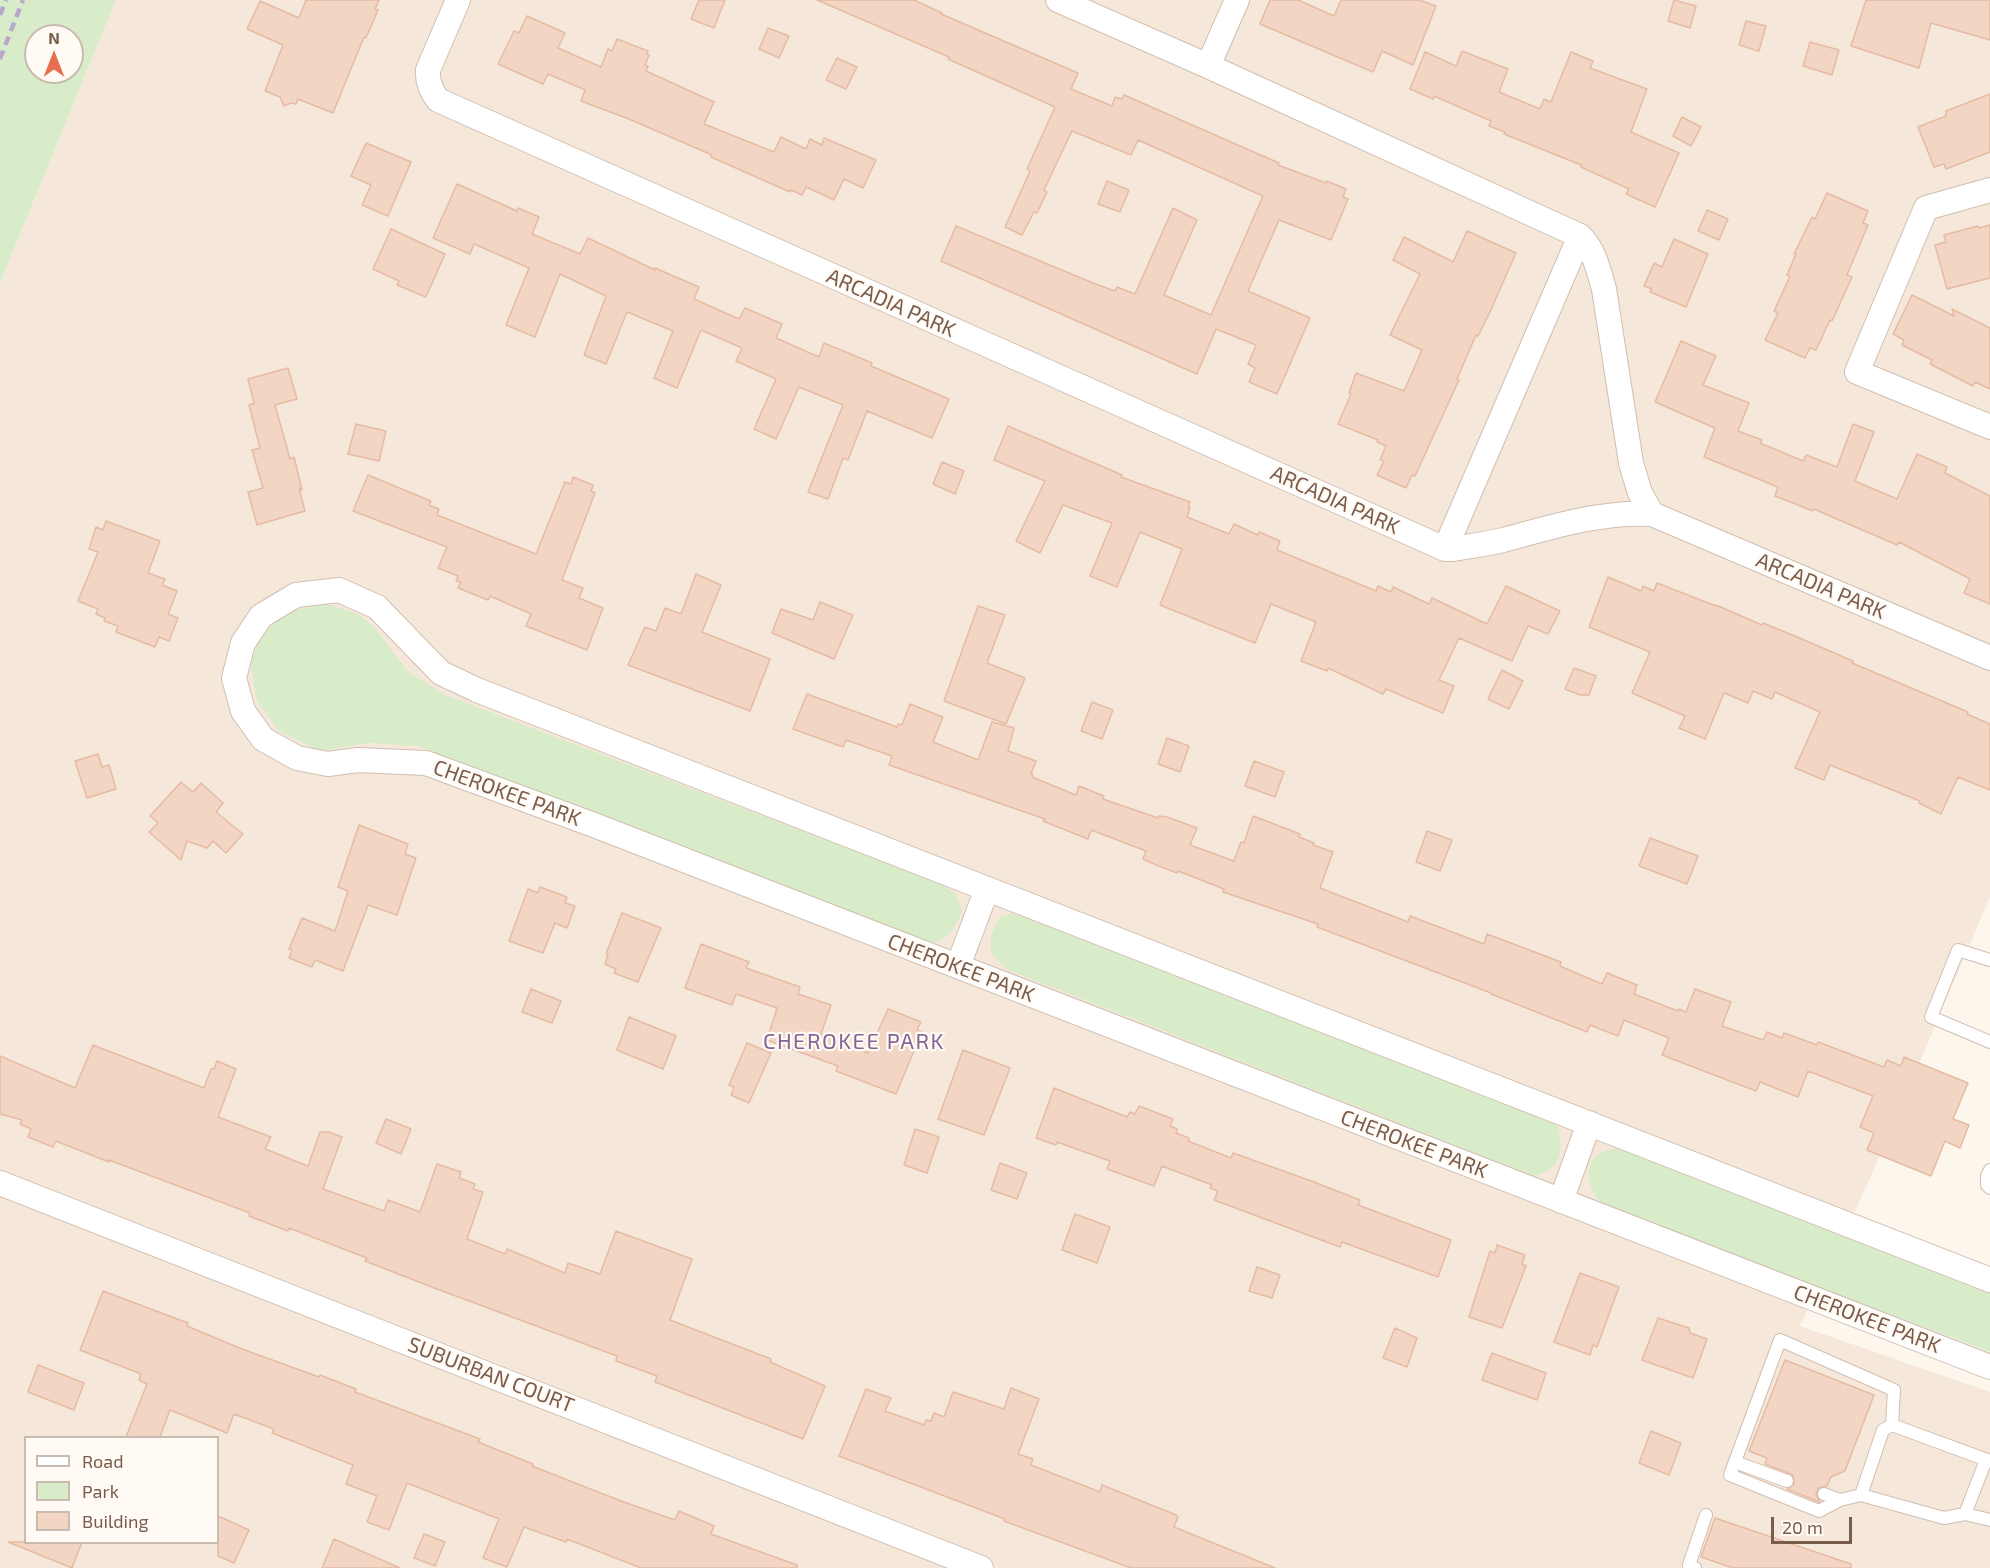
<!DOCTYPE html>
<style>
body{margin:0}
#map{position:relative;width:1990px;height:1568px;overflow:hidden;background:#fdf6ec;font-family:"Exo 2",sans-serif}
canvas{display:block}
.legend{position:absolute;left:24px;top:1436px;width:195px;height:108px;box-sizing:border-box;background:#fffaf3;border:2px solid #cabbb1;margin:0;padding:8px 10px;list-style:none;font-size:18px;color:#7a5c4d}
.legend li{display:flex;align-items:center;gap:12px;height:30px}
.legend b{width:30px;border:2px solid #cabbb1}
.north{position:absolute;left:24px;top:24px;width:60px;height:60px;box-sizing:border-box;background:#fffaf3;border:2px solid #cabbb1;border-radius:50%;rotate:0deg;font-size:16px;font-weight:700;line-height:24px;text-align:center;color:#7a5c4d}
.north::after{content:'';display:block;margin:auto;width:21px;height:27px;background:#e76f51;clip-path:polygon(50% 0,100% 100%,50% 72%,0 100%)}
.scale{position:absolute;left:1771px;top:1517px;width:81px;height:27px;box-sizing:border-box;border:3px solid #7a5c4d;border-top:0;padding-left:8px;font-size:18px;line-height:21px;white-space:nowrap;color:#7a5c4d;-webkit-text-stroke:4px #fffaf3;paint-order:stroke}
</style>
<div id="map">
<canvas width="1990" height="1568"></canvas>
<ul class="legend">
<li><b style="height:8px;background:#fff"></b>Road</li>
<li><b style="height:16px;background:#d8ecc9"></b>Park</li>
<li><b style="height:16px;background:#f3d5c3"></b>Building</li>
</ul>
<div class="north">N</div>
<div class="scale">20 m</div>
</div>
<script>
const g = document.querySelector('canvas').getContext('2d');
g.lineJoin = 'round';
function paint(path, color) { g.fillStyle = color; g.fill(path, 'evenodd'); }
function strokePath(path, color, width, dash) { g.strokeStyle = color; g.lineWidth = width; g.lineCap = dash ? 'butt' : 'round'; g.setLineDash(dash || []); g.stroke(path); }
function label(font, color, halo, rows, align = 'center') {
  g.font = font + ' "Exo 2",sans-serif'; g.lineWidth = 4.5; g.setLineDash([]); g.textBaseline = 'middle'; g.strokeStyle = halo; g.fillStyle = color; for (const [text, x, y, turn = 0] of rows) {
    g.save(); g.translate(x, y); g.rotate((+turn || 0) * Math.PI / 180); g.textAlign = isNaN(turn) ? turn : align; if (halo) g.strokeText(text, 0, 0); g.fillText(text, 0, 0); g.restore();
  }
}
const residential = new Path2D(`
 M 116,0 L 1990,0 L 1990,897 L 1868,1183 L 1800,1326 L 1990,1392 L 1990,1568 L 0,1568 L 0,283 ZM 26,1438 L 218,1438 L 218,1542 L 26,1542 Z`);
const green = new Path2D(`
 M 0,0 L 116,0 L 0,283 ZM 36,36 L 72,36 L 72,72 L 36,72 Z
 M 327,604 L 358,614 L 375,628 L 408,672 L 448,696 L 939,883 L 956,894 L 962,911 C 957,924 950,939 935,942 C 931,943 924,941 919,941 L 418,746 L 369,743 L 319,751 L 279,731 L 257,701 L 250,663 L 260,638 L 275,622 L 296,610 Z
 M 1010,914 L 1031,916 L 1545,1119 L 1557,1125 C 1565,1151 1562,1169 1534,1176 L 1006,969 L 991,953 L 991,935 L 1000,917 Z
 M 1624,1148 L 1990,1291 L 1990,1352 L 1614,1210 C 1608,1207 1602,1204 1598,1199 C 1588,1187 1584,1168 1596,1156 C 1604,1149 1614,1149 1624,1148 Z`);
const building = new Path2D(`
 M 306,0 L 379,0 L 375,9 L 378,10 L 366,38 L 364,37 L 333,113 L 298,99 L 296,104 L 291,103 L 284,106 L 280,97 L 265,91 L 283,45 L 247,29 L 260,1 L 299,18 Z
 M 699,0 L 725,0 L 714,28 L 691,19 Z
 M 817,0 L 914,0 L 942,13 L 941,14 L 1078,73 L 1071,89 L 1112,106 L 1115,97 L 1122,99 L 1124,95 L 1256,153 L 1279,163 L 1278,165 L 1326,183 L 1327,181 L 1346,189 L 1343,197 L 1348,199 L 1331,240 L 1279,220 L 1248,291 L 1310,318 L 1277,394 L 1249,382 L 1255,368 L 1248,364 L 1256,345 L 1216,329 L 1197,374 L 941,261 L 956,226 L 1093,283 L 1115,291 L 1117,287 L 1135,294 L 1173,208 L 1197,220 L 1164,295 L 1211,315 L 1263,196 L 1138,140 L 1131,155 L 1072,131 L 1044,190 L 1047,192 L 1037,213 L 1034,212 L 1022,235 L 1005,227 L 1030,171 L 1027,169 L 1055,107 L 948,59 L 949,57 Z
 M 1270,0 L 1298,0 L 1334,16 L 1341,0 L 1419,0 L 1436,6 L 1413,65 L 1382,51 L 1373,72 L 1260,24 Z
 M 1674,0 L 1696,6 L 1690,28 L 1668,21 Z
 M 1866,0 L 1990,0 L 1990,40 L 1931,23 L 1919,68 L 1851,46 Z
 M 527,16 L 565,33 L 558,48 L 601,67 L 608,49 L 612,51 L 617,39 L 648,51 L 647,54 L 649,55 L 645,65 L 648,66 L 646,71 L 714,102 L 704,124 L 774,152 L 781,137 L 806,149 L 810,139 L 822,145 L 824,138 L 876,160 L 863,188 L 844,179 L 834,200 L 806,187 L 802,195 L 791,190 L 790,192 L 711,157 L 712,155 L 629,119 L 581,101 L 585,90 L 548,74 L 543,84 L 498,64 L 514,31 L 519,33 Z
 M 1746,21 L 1766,26 L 1759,51 L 1739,45 Z
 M 768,28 L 789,36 L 779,58 L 759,49 Z
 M 1810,42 L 1839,50 L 1832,75 L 1803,66 Z
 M 1462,51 L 1508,69 L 1499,92 L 1540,109 L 1544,99 L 1551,102 L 1571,52 L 1593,61 L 1590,68 L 1647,89 L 1631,132 L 1679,153 L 1655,207 L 1626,194 L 1629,189 L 1581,167 L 1581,165 L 1504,134 L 1505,132 L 1489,126 L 1491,121 L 1434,96 L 1433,99 L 1410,89 L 1425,52 L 1456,66 Z
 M 837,58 L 857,67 L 846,89 L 826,80 Z
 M 1990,94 L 1990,152 L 1946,169 L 1944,164 L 1934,167 L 1918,127 L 1946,116 L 1946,111 Z
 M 1682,117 L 1701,127 L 1691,146 L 1673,136 Z
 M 366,143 L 411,162 L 388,216 L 362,205 L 371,185 L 351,176 Z
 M 1107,181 L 1129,190 L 1120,212 L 1098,204 Z
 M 457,184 L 517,211 L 518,208 L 539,217 L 532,234 L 580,254 L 588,238 L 655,270 L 655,268 L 699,287 L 694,299 L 739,319 L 745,308 L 782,324 L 776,338 L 819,357 L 824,343 L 872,363 L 871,366 L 949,399 L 932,438 L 867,411 L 848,460 L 843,458 L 828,499 L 808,492 L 843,405 L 799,387 L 776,439 L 754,429 L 776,379 L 736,361 L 742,348 L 701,330 L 677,388 L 654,378 L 673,331 L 627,312 L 606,364 L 584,355 L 606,296 L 560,274 L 535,337 L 506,325 L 529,268 L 474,244 L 470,254 L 433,238 Z
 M 1827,193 L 1868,211 L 1863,223 L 1868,225 L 1847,275 L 1852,277 L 1832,321 L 1830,320 L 1816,350 L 1810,348 L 1805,358 L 1765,340 L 1778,313 L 1774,311 L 1790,276 L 1787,275 L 1796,254 L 1794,254 L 1812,217 L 1815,219 Z
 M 1707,210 L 1728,219 L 1719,240 L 1698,231 Z
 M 1990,225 L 1990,278 L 1947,289 L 1935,245 L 1946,242 L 1944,235 L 1978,226 L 1979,228 Z
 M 391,229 L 445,254 L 426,297 L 397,285 L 399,281 L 373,269 Z
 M 1467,231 L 1516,253 L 1490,312 L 1478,336 L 1476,335 L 1457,379 L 1459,380 L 1415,476 L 1412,475 L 1406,488 L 1377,475 L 1384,461 L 1380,460 L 1386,446 L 1377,442 L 1378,440 L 1338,424 L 1351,394 L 1349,393 L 1356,373 L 1404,391 L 1422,350 L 1390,335 L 1420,274 L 1393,260 L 1404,237 L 1453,262 Z
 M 1674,239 L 1708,254 L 1686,307 L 1650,292 L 1652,289 L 1644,286 L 1654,263 L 1662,267 Z
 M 1912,295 L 1954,316 L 1952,309 L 1990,328 L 1990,389 L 1975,382 L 1973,386 L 1930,364 L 1932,360 L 1902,345 L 1904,340 L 1893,334 Z
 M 1681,341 L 1716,356 L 1703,385 L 1749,403 L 1738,431 L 1762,440 L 1760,443 L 1803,461 L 1806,455 L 1837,467 L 1853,424 L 1874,432 L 1855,481 L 1897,499 L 1917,454 L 1947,467 L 1945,473 L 1990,496 L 1990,604 L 1964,593 L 1970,579 L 1899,542 L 1897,545 L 1814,509 L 1813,511 L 1775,496 L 1778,487 L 1704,457 L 1715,428 L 1655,402 Z
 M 288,368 L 297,399 L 275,405 L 290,459 L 294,457 L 302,490 L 299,488 L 305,511 L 257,525 L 248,492 L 263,488 L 252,450 L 260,448 L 249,405 L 254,403 L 248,379 Z
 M 356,424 L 386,431 L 379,461 L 348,454 Z
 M 1008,426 L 1122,475 L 1121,477 L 1190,502 L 1188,507 L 1190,508 L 1187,517 L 1229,534 L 1234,524 L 1258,535 L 1259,532 L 1280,541 L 1277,550 L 1376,591 L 1378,586 L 1391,592 L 1393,587 L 1429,604 L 1432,598 L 1487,624 L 1506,586 L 1560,611 L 1548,634 L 1528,626 L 1512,661 L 1459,638 L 1439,680 L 1454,686 L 1443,713 L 1386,689 L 1383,694 L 1328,668 L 1327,671 L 1301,661 L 1316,622 L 1271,604 L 1255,643 L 1160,605 L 1182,549 L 1140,532 L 1117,587 L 1090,576 L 1112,523 L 1063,505 L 1040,553 L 1016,541 L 1045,481 L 994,460 Z
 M 942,462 L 964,471 L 955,494 L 933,484 Z
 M 368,475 L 431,501 L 429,505 L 439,509 L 437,515 L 536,554 L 565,482 L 571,484 L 573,477 L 593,485 L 591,491 L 595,493 L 562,580 L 583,588 L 579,598 L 603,608 L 587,650 L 526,626 L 531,614 L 490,596 L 488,600 L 458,588 L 461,582 L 456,581 L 458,576 L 438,568 L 447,547 L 353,511 Z
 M 106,521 L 160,541 L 148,573 L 165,579 L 162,585 L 177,591 L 168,614 L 178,618 L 169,641 L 159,637 L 155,647 L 116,632 L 118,626 L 104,621 L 105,618 L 96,614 L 98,609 L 78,601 L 98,552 L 89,549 L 96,527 L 103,530 Z
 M 696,574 L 721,585 L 702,632 L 770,659 L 750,711 L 628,665 L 645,627 L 656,631 L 665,608 L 681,614 Z
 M 1608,577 L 1641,591 L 1643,586 L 1654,591 L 1657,583 L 1716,606 L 1716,605 L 1762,625 L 1763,623 L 1797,637 L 1853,661 L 1852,663 L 1968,712 L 1967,714 L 1990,724 L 1990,790 L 1958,777 L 1941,814 L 1919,803 L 1920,801 L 1830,765 L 1824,780 L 1795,768 L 1820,712 L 1775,692 L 1772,699 L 1753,691 L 1748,703 L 1724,693 L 1705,739 L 1679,728 L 1685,716 L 1632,693 L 1650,652 L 1589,627 Z
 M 820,602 L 853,615 L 834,659 L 772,633 L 781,609 L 813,620 Z
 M 978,606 L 1005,615 L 987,663 L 1025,678 L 1006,724 L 944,701 Z
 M 1574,668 L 1596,676 L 1589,695 L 1580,695 L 1565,689 Z
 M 1502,670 L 1523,681 L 1509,709 L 1488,699 Z
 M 807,694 L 897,727 L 898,724 L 902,725 L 910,704 L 943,717 L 933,742 L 978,760 L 992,722 L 1014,728 L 1008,751 L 1036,761 L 1031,774 L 1033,775 L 1032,777 L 1076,795 L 1079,786 L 1104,796 L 1103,799 L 1158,818 L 1159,816 L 1167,817 L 1197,828 L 1190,845 L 1234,861 L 1241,842 L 1244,843 L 1253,816 L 1300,834 L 1299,837 L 1314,843 L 1313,845 L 1333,852 L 1320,888 L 1408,922 L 1410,916 L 1484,944 L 1487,934 L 1561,962 L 1560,966 L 1602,984 L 1607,973 L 1637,985 L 1634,994 L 1678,1011 L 1679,1009 L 1686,1012 L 1695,989 L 1731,1002 L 1722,1026 L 1763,1040 L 1767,1032 L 1782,1038 L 1784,1033 L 1817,1045 L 1818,1042 L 1884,1067 L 1887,1060 L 1901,1066 L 1904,1057 L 1968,1083 L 1953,1119 L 1969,1125 L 1960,1148 L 1945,1141 L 1931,1176 L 1867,1150 L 1874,1133 L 1860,1127 L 1873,1096 L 1808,1071 L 1798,1097 L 1760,1082 L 1756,1091 L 1662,1055 L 1669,1038 L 1624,1020 L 1618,1036 L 1590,1025 L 1587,1032 L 1577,1028 L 1491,994 L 1491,993 L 1317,927 L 1318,924 L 1223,892 L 1224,889 L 1178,871 L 1177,873 L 1156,865 L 1143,859 L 1146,851 L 1091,830 L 1088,839 L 1043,821 L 1045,819 L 889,765 L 892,756 L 846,740 L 843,747 L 793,729 Z
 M 1092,702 L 1113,710 L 1102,739 L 1081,731 Z
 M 1167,738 L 1189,746 L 1180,772 L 1158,764 Z
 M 98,754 L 102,767 L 109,765 L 116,789 L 87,798 L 75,761 Z
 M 1254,761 L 1284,772 L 1275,797 L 1245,786 Z
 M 181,782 L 193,792 L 201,783 L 223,803 L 216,812 L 243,834 L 226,853 L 213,841 L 207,848 L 187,841 L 181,860 L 149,832 L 158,823 L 150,816 Z
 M 359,825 L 408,844 L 405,854 L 416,858 L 397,915 L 368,905 L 343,971 L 315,960 L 312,967 L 289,958 L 292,950 L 289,949 L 302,918 L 335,931 L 348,891 L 338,887 Z
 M 1427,831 L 1452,840 L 1440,871 L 1416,862 Z
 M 1650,838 L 1698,856 L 1687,884 L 1639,866 Z
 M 540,887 L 567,897 L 565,903 L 575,906 L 567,928 L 555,923 L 543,953 L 509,941 L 528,889 L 538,893 Z
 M 622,913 L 661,928 L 638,982 L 614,973 L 616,969 L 605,964 L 608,955 L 606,954 Z
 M 701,944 L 749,962 L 746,968 L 800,987 L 798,994 L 831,1005 L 821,1034 L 868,1053 L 888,1009 L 921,1022 L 917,1030 L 922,1032 L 896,1094 L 836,1071 L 838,1066 L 767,1040 L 777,1008 L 736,994 L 732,1005 L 685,988 Z
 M 531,989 L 561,1001 L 552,1023 L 522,1012 Z
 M 629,1017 L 676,1036 L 663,1069 L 617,1050 Z
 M 747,1043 L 771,1053 L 749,1103 L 731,1095 L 734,1087 L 729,1085 Z
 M 93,1045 L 204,1088 L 211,1069 L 214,1069 L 217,1061 L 236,1069 L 218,1117 L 271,1137 L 265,1149 L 308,1166 L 320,1132 L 329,1132 L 342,1137 L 323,1189 L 384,1211 L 388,1200 L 420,1212 L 437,1164 L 461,1172 L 459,1178 L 475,1184 L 473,1189 L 483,1192 L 467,1239 L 505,1254 L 507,1249 L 565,1273 L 568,1263 L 600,1274 L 616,1231 L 692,1259 L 670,1320 L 771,1359 L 770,1362 L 825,1386 L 803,1439 L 655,1382 L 657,1376 L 616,1361 L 617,1356 L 437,1289 L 365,1261 L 367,1258 L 289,1228 L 288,1231 L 249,1216 L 250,1213 L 109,1160 L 109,1162 L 56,1141 L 53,1147 L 28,1137 L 31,1129 L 20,1124 L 22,1120 L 0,1114 L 0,1056 L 75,1088 Z
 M 963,1050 L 1010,1068 L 984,1135 L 938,1119 Z
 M 1054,1088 L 1127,1117 L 1130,1112 L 1135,1114 L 1139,1106 L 1173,1119 L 1170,1126 L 1177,1129 L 1176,1133 L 1189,1138 L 1188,1141 L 1231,1158 L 1233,1153 L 1314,1182 L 1360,1200 L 1358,1205 L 1451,1240 L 1438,1277 L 1342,1242 L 1340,1247 L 1214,1200 L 1218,1191 L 1210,1188 L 1212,1185 L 1162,1166 L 1154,1186 L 1107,1169 L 1110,1161 L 1057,1142 L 1056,1145 L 1036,1138 Z
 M 386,1119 L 411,1129 L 401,1154 L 376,1143 Z
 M 915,1129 L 939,1137 L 927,1173 L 904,1165 Z
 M 1000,1163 L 1027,1173 L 1017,1199 L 991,1190 Z
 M 1075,1214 L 1110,1227 L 1097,1263 L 1062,1250 Z
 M 1497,1245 L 1525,1255 L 1522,1264 L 1526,1266 L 1502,1328 L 1469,1317 L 1490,1251 L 1495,1253 Z
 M 1257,1267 L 1280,1275 L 1272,1298 L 1249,1291 Z
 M 1580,1273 L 1619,1287 L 1597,1347 L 1593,1345 L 1590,1355 L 1554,1342 Z
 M 103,1291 L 188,1323 L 187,1326 L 242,1349 L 319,1377 L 320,1375 L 356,1389 L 355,1392 L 480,1439 L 478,1442 L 533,1464 L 532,1466 L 621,1501 L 675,1520 L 679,1511 L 714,1526 L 711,1534 L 797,1565 L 797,1568 L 641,1568 L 567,1539 L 566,1542 L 524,1527 L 507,1567 L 483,1558 L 499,1519 L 407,1483 L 389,1530 L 367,1522 L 377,1496 L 346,1484 L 353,1465 L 272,1433 L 274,1429 L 234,1414 L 227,1433 L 170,1410 L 160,1437 L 126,1437 L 147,1384 L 139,1380 L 141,1374 L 80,1350 Z
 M 1658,1318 L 1689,1328 L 1690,1333 L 1707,1339 L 1693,1378 L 1642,1360 Z
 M 1395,1328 L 1417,1338 L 1407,1367 L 1383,1358 Z
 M 1492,1353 L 1546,1373 L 1537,1400 L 1482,1380 Z
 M 1785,1360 L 1874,1395 L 1845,1471 L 1831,1477 L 1827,1486 L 1818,1488 L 1816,1495 L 1820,1501 L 1819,1502 L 1787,1489 L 1794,1484 L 1793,1475 L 1765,1464 L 1767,1458 L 1749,1451 Z
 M 38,1365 L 84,1383 L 74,1410 L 28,1392 Z
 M 1011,1388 L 1039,1399 L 1018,1454 L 1033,1459 L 1031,1465 L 1100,1492 L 1102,1485 L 1176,1515 L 1178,1517 L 1174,1527 L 1275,1568 L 1131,1568 L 1004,1521 L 1005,1519 L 839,1456 L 866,1389 L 891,1398 L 885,1411 L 924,1425 L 926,1420 L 931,1421 L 934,1413 L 944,1417 L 953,1392 L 1004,1409 Z
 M 1651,1431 L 1681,1443 L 1669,1475 L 1639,1463 Z
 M 218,1516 L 249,1530 L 234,1563 L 218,1556 Z
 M 1715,1518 L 1851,1564 L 1851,1568 L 1733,1568 L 1701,1557 Z
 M 424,1534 L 445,1542 L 435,1566 L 414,1558 Z
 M 334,1539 L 400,1568 L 322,1568 Z
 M 8,1542 L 82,1542 L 72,1568 Z`);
const service = new Path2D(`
 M 1990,960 L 1958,950 L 1931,1017 L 1990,1042
 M 1990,1170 L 1987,1176 L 1987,1185 L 1990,1188
 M 1990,1461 L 1892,1425 L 1883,1430 L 1861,1495 L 1944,1518 L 1965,1514 L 1990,1520
 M 1735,1462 L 1787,1481
 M 1824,1494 L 1840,1500
 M 1861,1495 L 1840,1500 L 1819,1511 L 1730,1475 L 1780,1340 L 1894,1390 L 1892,1425
 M 1965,1514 L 1986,1460
 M 1695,1568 L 1689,1565 L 1706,1515`);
const minor = new Path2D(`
 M 458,0 L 428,70 C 427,82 431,91 438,100 L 1445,549 L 1453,549 C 1470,546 1487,544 1503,540 C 1552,527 1601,511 1652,514 L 1990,658
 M 1058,0 L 1208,66 L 1580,236 C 1595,251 1598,269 1604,289 L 1631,463 L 1640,493 L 1652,514
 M 1208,66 L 1237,0
 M 1990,190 L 1926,208 L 1857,372 L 1990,427
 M 1445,549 L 1580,236
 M 958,966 L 987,889
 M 0,1183 L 981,1568
 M 1561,1201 L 1589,1123
 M 1990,1280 L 477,690 L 441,673 L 377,607 L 339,590 L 296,595 L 261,616 L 243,643 L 234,678 L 243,711 L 263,739 L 297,758 L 328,764 L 358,760 L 426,763 L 594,825 L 1990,1367`);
const rail = new Path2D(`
 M 0,15 L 6,0
 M 0,59 L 23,0`);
const streetNames = [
 ["ARCADIA PARK",891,303,24],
 ["ARCADIA PARK",1335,500,24],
 ["ARCADIA PARK",1821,586,23],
 ["CHEROKEE PARK",507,793,20],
 ["CHEROKEE PARK",961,968,21],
 ["CHEROKEE PARK",1414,1144,21],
 ["CHEROKEE PARK",1867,1319,21],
 ["SUBURBAN COURT",491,1375,21]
];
const neighbourhoodNames = [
 ["CHEROKEE PARK",854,1042]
];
paint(residential, '#f5e8da');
paint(green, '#d8ecc9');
paint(building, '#f3d5c3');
strokePath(building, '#e6bba3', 1.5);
strokePath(service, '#d1beb0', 14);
strokePath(minor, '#d1beb0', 26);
strokePath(service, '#fff', 12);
strokePath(minor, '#fff', 24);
strokePath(rail, '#b9a8c9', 4.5, [9, 6]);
label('21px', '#7a5c4d', '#fffaf3', streetNames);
g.letterSpacing = '1.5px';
label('22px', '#846695', '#fffaf3', neighbourhoodNames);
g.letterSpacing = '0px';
</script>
